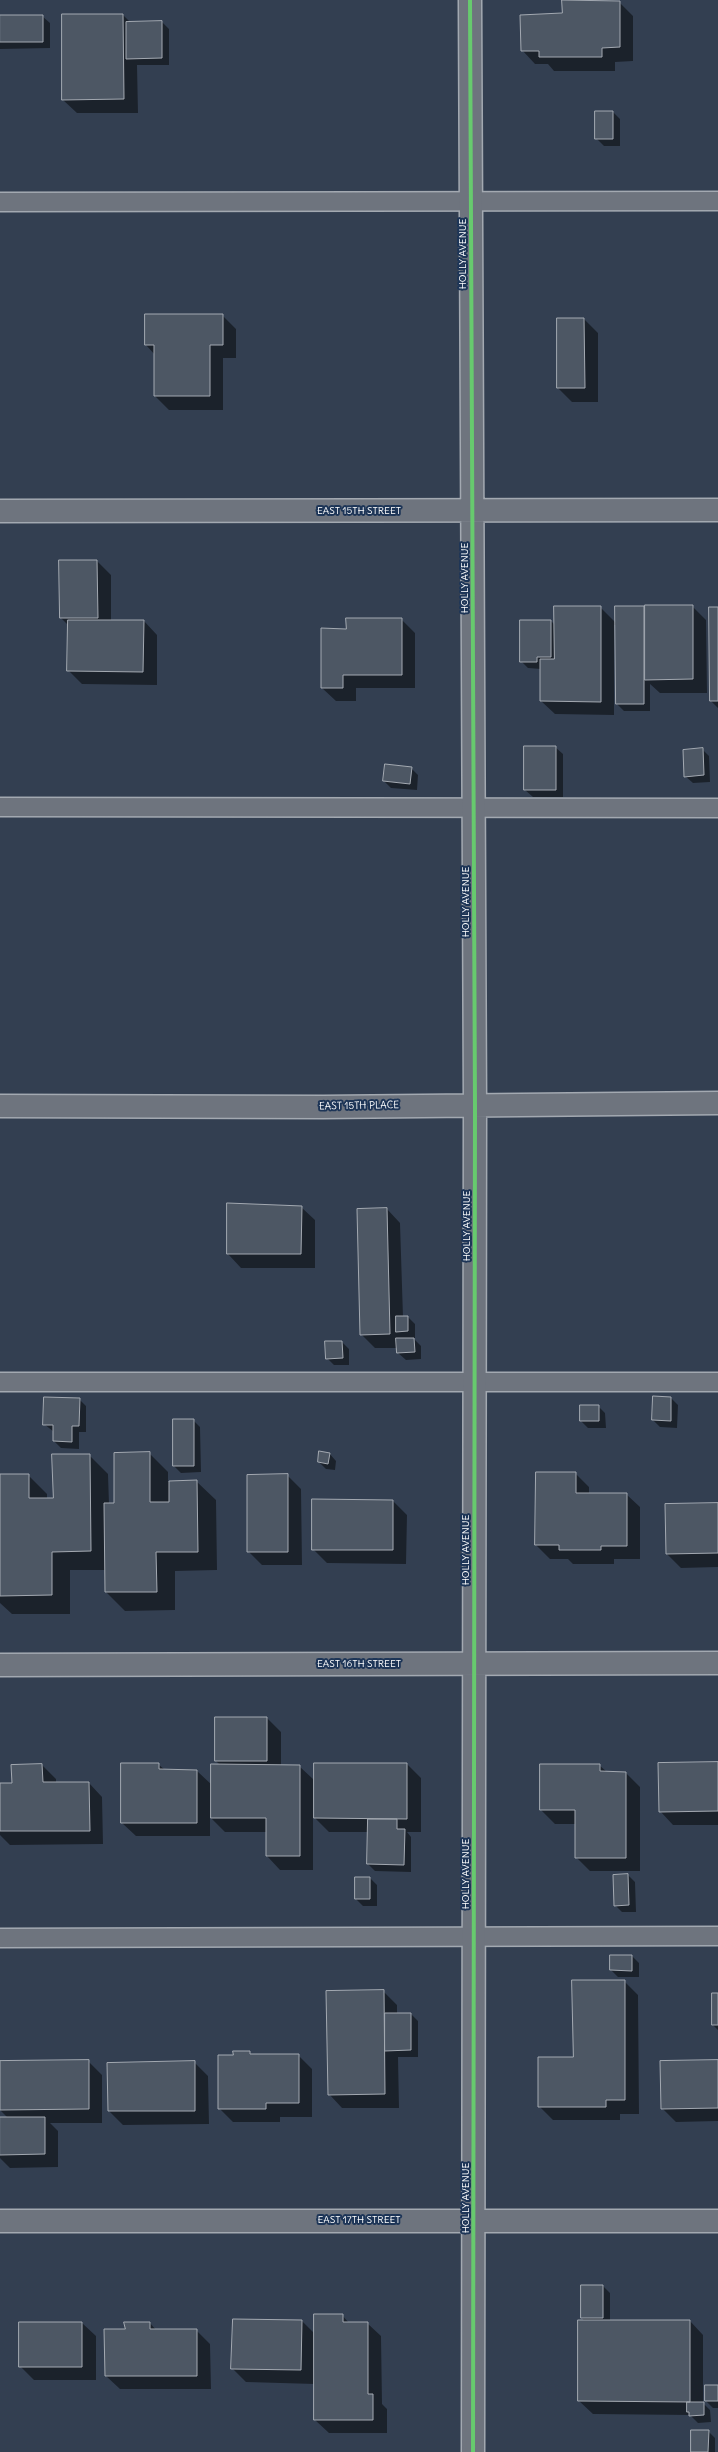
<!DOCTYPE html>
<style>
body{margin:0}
canvas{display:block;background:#333f51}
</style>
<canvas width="718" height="2452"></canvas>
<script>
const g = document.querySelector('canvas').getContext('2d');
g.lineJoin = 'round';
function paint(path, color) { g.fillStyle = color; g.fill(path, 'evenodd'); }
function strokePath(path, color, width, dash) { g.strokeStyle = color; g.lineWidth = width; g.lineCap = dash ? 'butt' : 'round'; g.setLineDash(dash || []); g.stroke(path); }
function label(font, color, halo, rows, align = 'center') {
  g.font = font + ' Delius,sans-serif'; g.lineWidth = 4; g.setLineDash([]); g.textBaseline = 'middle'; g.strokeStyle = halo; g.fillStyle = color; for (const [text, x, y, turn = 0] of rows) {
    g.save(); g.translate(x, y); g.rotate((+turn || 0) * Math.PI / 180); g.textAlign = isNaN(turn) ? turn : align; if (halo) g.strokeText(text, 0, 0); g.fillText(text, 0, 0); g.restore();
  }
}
const shadow = new Path2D(`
 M 563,0 L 619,2 L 633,16 L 633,61 L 615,62 L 615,71 L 554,71 L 548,64 L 535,64 L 522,50 L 563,14 Z
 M 123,15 L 131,23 L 162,22 L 169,29 L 169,65 L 137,65 L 138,113 L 77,113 L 63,100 Z
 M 0,16 L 42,16 L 50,23 L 50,48 L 0,49 Z
 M 613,112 L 620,119 L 620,146 L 604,146 L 596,138 Z
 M 222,315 L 236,329 L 236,358 L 223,358 L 223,410 L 169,410 L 155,396 L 155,355 L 146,345 Z
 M 584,319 L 598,333 L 598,402 L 572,402 L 558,388 Z
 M 97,561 L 111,575 L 111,621 L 144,621 L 157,635 L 157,685 L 82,684 L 68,670 L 69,626 L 61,618 Z
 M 692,606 L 706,620 L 707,693 L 660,693 L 650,684 L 650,711 L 624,711 L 617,704 L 616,625 L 614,625 L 614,715 L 555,714 L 541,701 L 541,669 L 528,668 L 521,661 L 551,621 L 555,625 L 600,607 L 616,623 L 643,607 L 646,610 Z
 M 718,608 L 718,708 L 711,701 Z
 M 401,619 L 415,633 L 415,688 L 356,688 L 356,701 L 336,701 L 322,688 L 347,630 Z
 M 555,747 L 563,754 L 563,797 L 533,797 L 525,790 Z
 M 702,749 L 709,756 L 710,782 L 693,783 L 685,776 Z
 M 411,768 L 418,775 L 417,790 L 391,788 L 384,781 Z
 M 301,1207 L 315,1220 L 315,1268 L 241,1268 L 228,1254 Z
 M 387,1209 L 400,1223 L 403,1317 L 408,1317 L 415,1324 L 415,1338 L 413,1338 L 421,1346 L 421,1359 L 406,1360 L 398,1353 L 398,1348 L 375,1348 L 361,1334 Z
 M 342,1342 L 349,1349 L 349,1365 L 334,1365 L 327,1358 Z
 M 671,1398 L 678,1405 L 677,1428 L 660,1427 L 653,1420 Z
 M 79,1399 L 86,1406 L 86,1432 L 79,1432 L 79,1449 L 61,1448 L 54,1441 L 54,1432 L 44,1424 Z
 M 598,1406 L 605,1413 L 606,1428 L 588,1428 L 581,1421 Z
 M 193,1420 L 200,1427 L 201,1472 L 181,1473 L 174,1466 Z
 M 149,1453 L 168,1472 L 168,1482 L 196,1481 L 216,1500 L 217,1570 L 175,1571 L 175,1610 L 125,1611 L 106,1592 L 106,1570 L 70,1570 L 70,1614 L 12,1614 L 0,1603 L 0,1500 L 28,1475 L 47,1494 L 47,1499 L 54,1499 L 89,1455 L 108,1474 L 109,1504 L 115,1504 Z
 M 329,1453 L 336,1461 L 335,1470 L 326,1469 L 319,1462 Z
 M 575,1473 L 589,1487 L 589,1494 L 626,1494 L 640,1507 L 640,1559 L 614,1559 L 614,1564 L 573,1564 L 568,1559 L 550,1559 L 536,1545 Z
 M 287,1475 L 301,1489 L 302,1565 L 262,1565 L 248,1551 Z
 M 393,1501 L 407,1515 L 406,1564 L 327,1563 L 313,1549 Z
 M 718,1504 L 718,1567 L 681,1568 L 667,1554 Z
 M 267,1718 L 281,1732 L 281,1765 L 299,1766 L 313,1779 L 313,1870 L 280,1870 L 267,1856 L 267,1832 L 225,1832 L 210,1817 L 210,1836 L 136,1836 L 122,1823 L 158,1764 L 165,1770 L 197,1771 L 212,1785 L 220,1765 L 216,1761 Z
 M 718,1763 L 718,1825 L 673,1825 L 660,1811 Z
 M 407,1764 L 421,1778 L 421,1832 L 407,1832 L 411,1837 L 411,1872 L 375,1871 L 368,1864 L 369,1832 L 329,1832 L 315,1818 Z
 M 42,1765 L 56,1779 L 56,1783 L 89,1783 L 102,1797 L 103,1844 L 10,1845 L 0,1835 L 0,1784 L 13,1784 Z
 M 541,1765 L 599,1765 L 607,1772 L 626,1773 L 640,1787 L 640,1871 L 590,1871 L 576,1857 L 576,1824 L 555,1824 L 541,1810 Z
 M 628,1875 L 635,1882 L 636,1912 L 622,1912 L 615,1905 Z
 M 370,1878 L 377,1885 L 377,1906 L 363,1906 L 356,1899 Z
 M 632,1956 L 639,1963 L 639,1977 L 618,1977 L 611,1970 Z
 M 624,1981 L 638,1995 L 639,2114 L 620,2114 L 620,2120 L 553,2120 L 539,2106 L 574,2058 Z
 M 383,1991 L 397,2005 L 397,2014 L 411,2014 L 418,2021 L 418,2057 L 398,2057 L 399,2108 L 342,2108 L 329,2094 Z
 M 718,1994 L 718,2030 L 713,2025 Z
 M 249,2052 L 252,2055 L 298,2055 L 312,2069 L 312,2117 L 280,2117 L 280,2122 L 233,2122 L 219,2108 L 234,2056 Z
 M 88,2061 L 102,2075 L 102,2123 L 50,2123 L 58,2131 L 58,2167 L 10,2168 L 0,2158 L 0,2118 L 8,2118 L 0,2110 L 0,2062 Z
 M 718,2061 L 718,2121 L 676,2122 L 662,2108 Z
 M 194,2062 L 208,2076 L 209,2124 L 123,2125 L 109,2111 Z
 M 603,2286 L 610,2293 L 610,2321 L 690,2321 L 703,2335 L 703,2403 L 710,2410 L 711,2422 L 698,2423 L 690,2415 L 593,2414 L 579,2401 L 584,2321 L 582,2318 Z
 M 342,2315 L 349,2323 L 367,2323 L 381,2336 L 382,2404 L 387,2409 L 387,2433 L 329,2433 L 315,2420 L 315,2384 L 246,2382 L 232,2368 L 302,2321 L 315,2334 Z
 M 20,2323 L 82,2323 L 96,2336 L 96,2380 L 34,2380 L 20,2366 Z
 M 150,2323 L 156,2330 L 196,2330 L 210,2344 L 211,2389 L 120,2389 L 106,2376 L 126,2330 Z
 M 718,2386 L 718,2408 L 713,2408 L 706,2401 Z
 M 708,2431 L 715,2438 L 715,2452 L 692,2452 Z`);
const building = new Path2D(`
 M 562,0 L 620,1 L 620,47 L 602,48 L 602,57 L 539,57 L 539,51 L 521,51 L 520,15 L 562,13 Z
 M 62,14 L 123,14 L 124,99 L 62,100 Z
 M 0,15 L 43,15 L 43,42 L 0,42 Z
 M 162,21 L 162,58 L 126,59 L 126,22 Z
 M 595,111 L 613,111 L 613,139 L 595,139 Z
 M 145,314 L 223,314 L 223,345 L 210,345 L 210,396 L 154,396 L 154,345 L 145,345 Z
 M 557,318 L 584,318 L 585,388 L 557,388 Z
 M 59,560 L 97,560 L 98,618 L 60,618 Z
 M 645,605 L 693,605 L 693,679 L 645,680 Z
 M 554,606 L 601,606 L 601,702 L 540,701 L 540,659 L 554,659 Z
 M 615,606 L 644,606 L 644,704 L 616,704 Z
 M 709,607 L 718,607 L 718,701 L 710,701 Z
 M 346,618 L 402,618 L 402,675 L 343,675 L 343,688 L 321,688 L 321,628 L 346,629 Z
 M 68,620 L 144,620 L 143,672 L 67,671 Z
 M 520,620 L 551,620 L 551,657 L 537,657 L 537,662 L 520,662 Z
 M 524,746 L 556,746 L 556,790 L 524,790 Z
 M 703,748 L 704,775 L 684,777 L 683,750 Z
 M 385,764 L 412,767 L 410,784 L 383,781 Z
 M 227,1203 L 302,1206 L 301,1254 L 227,1254 Z
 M 387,1208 L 390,1334 L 360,1335 L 357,1209 Z
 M 396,1316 L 408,1316 L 408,1331 L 396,1332 Z
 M 396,1338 L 414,1338 L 415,1352 L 397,1353 Z
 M 325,1341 L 342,1341 L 343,1358 L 326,1359 Z
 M 653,1396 L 671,1397 L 671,1421 L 652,1420 Z
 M 44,1397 L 80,1398 L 79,1426 L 72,1426 L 72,1442 L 53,1441 L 53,1425 L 43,1425 Z
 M 580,1405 L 599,1405 L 599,1421 L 580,1421 Z
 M 173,1419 L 194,1419 L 194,1466 L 173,1466 Z
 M 319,1451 L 330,1453 L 328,1464 L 318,1462 Z
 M 150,1452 L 150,1502 L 169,1502 L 169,1481 L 197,1480 L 198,1552 L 156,1552 L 157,1592 L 105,1592 L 104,1503 L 114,1503 L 114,1453 Z
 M 52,1454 L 90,1454 L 91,1551 L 52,1552 L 52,1595 L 0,1596 L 0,1474 L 29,1474 L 29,1498 L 53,1498 Z
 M 536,1472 L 576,1472 L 576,1493 L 627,1493 L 627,1546 L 601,1546 L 601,1550 L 559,1550 L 559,1545 L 535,1545 Z
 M 288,1474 L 288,1552 L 247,1552 L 247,1475 Z
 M 312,1499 L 393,1500 L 393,1550 L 312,1550 Z
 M 718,1503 L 718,1553 L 666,1554 L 665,1504 Z
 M 215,1717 L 267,1717 L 267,1761 L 215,1761 Z
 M 718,1762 L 718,1811 L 659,1812 L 658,1763 Z
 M 121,1763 L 159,1763 L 159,1769 L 197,1770 L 197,1823 L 121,1823 Z
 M 314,1763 L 407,1763 L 407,1819 L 314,1818 Z
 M 42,1764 L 43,1782 L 89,1782 L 90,1831 L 0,1831 L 0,1783 L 12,1783 L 11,1765 Z
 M 211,1764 L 300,1765 L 300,1856 L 266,1856 L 266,1818 L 211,1818 Z
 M 540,1764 L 600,1764 L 600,1771 L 626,1772 L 626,1858 L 575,1858 L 575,1810 L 540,1810 Z
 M 368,1819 L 397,1819 L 397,1829 L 405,1829 L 404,1865 L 367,1864 Z
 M 628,1874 L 629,1905 L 614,1906 L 613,1875 Z
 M 355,1877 L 370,1877 L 370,1899 L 355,1899 Z
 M 610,1955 L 632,1955 L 632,1971 L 610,1970 Z
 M 572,1980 L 625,1980 L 625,2100 L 606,2100 L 606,2107 L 538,2107 L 538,2057 L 573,2057 Z
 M 384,1990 L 385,2094 L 328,2095 L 326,1991 Z
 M 712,1993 L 718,1993 L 718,2025 L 712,2025 Z
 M 385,2013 L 411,2013 L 411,2050 L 385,2051 Z
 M 233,2051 L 250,2051 L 250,2054 L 299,2054 L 299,2103 L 266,2103 L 266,2109 L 218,2109 L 218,2055 L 233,2055 Z
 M 89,2060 L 89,2109 L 0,2110 L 0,2061 Z
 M 718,2060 L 718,2108 L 661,2109 L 660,2061 Z
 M 195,2061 L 195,2111 L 108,2111 L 107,2063 Z
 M 0,2117 L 45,2117 L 45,2154 L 0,2155 Z
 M 581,2285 L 603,2285 L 603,2318 L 581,2318 Z
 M 314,2314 L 343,2314 L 343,2322 L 368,2322 L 368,2394 L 373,2394 L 373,2420 L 314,2420 Z
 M 233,2319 L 302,2320 L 301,2370 L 231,2369 Z
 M 578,2320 L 690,2320 L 690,2402 L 578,2401 Z
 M 19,2322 L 82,2322 L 82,2367 L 19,2367 Z
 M 124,2322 L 150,2322 L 150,2329 L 197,2329 L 197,2376 L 105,2376 L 104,2329 L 125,2329 Z
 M 705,2385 L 718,2385 L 718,2401 L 705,2401 Z
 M 687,2402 L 704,2402 L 704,2415 L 689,2416 L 689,2412 L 687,2412 Z
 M 691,2430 L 709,2430 L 708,2452 L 691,2452 Z`);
const lane = new Path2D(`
 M 0,202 L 718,201
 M 0,807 L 718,808
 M 0,1382 L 718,1382
 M 0,1938 L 718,1936`);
const street = new Path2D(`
 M 470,0 L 475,1105 L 473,2452
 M 0,511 L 718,510
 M 0,1106 L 323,1107 L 718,1103
 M 0,1665 L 718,1663
 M 0,2221 L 718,2221`);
const cycleway = new Path2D(`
 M 470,0 L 475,1105 L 473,2452`);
const streetNames = [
 ["HOLLY AVENUE",463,254,-90],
 ["EAST 15TH STREET",359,511],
 ["HOLLY AVENUE",465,578,-90],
 ["HOLLY AVENUE",466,902,-90],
 ["EAST 15TH PLACE",359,1106,-1],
 ["HOLLY AVENUE",467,1226,-90],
 ["HOLLY AVENUE",466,1550,-90],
 ["EAST 16TH STREET",359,1664],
 ["HOLLY AVENUE",466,1874,-90],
 ["HOLLY AVENUE",466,2198,-90],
 ["EAST 17TH STREET",359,2220]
];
paint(shadow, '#0007');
paint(building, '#4d5764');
strokePath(building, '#a3a9b1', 1);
strokePath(lane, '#a3a9b1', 21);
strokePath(street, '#a3a9b1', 25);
strokePath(lane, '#6e747e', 18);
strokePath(street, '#6e747e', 22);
strokePath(cycleway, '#67ca6e', 4);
label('10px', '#fff', '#1d3557', streetNames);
</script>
